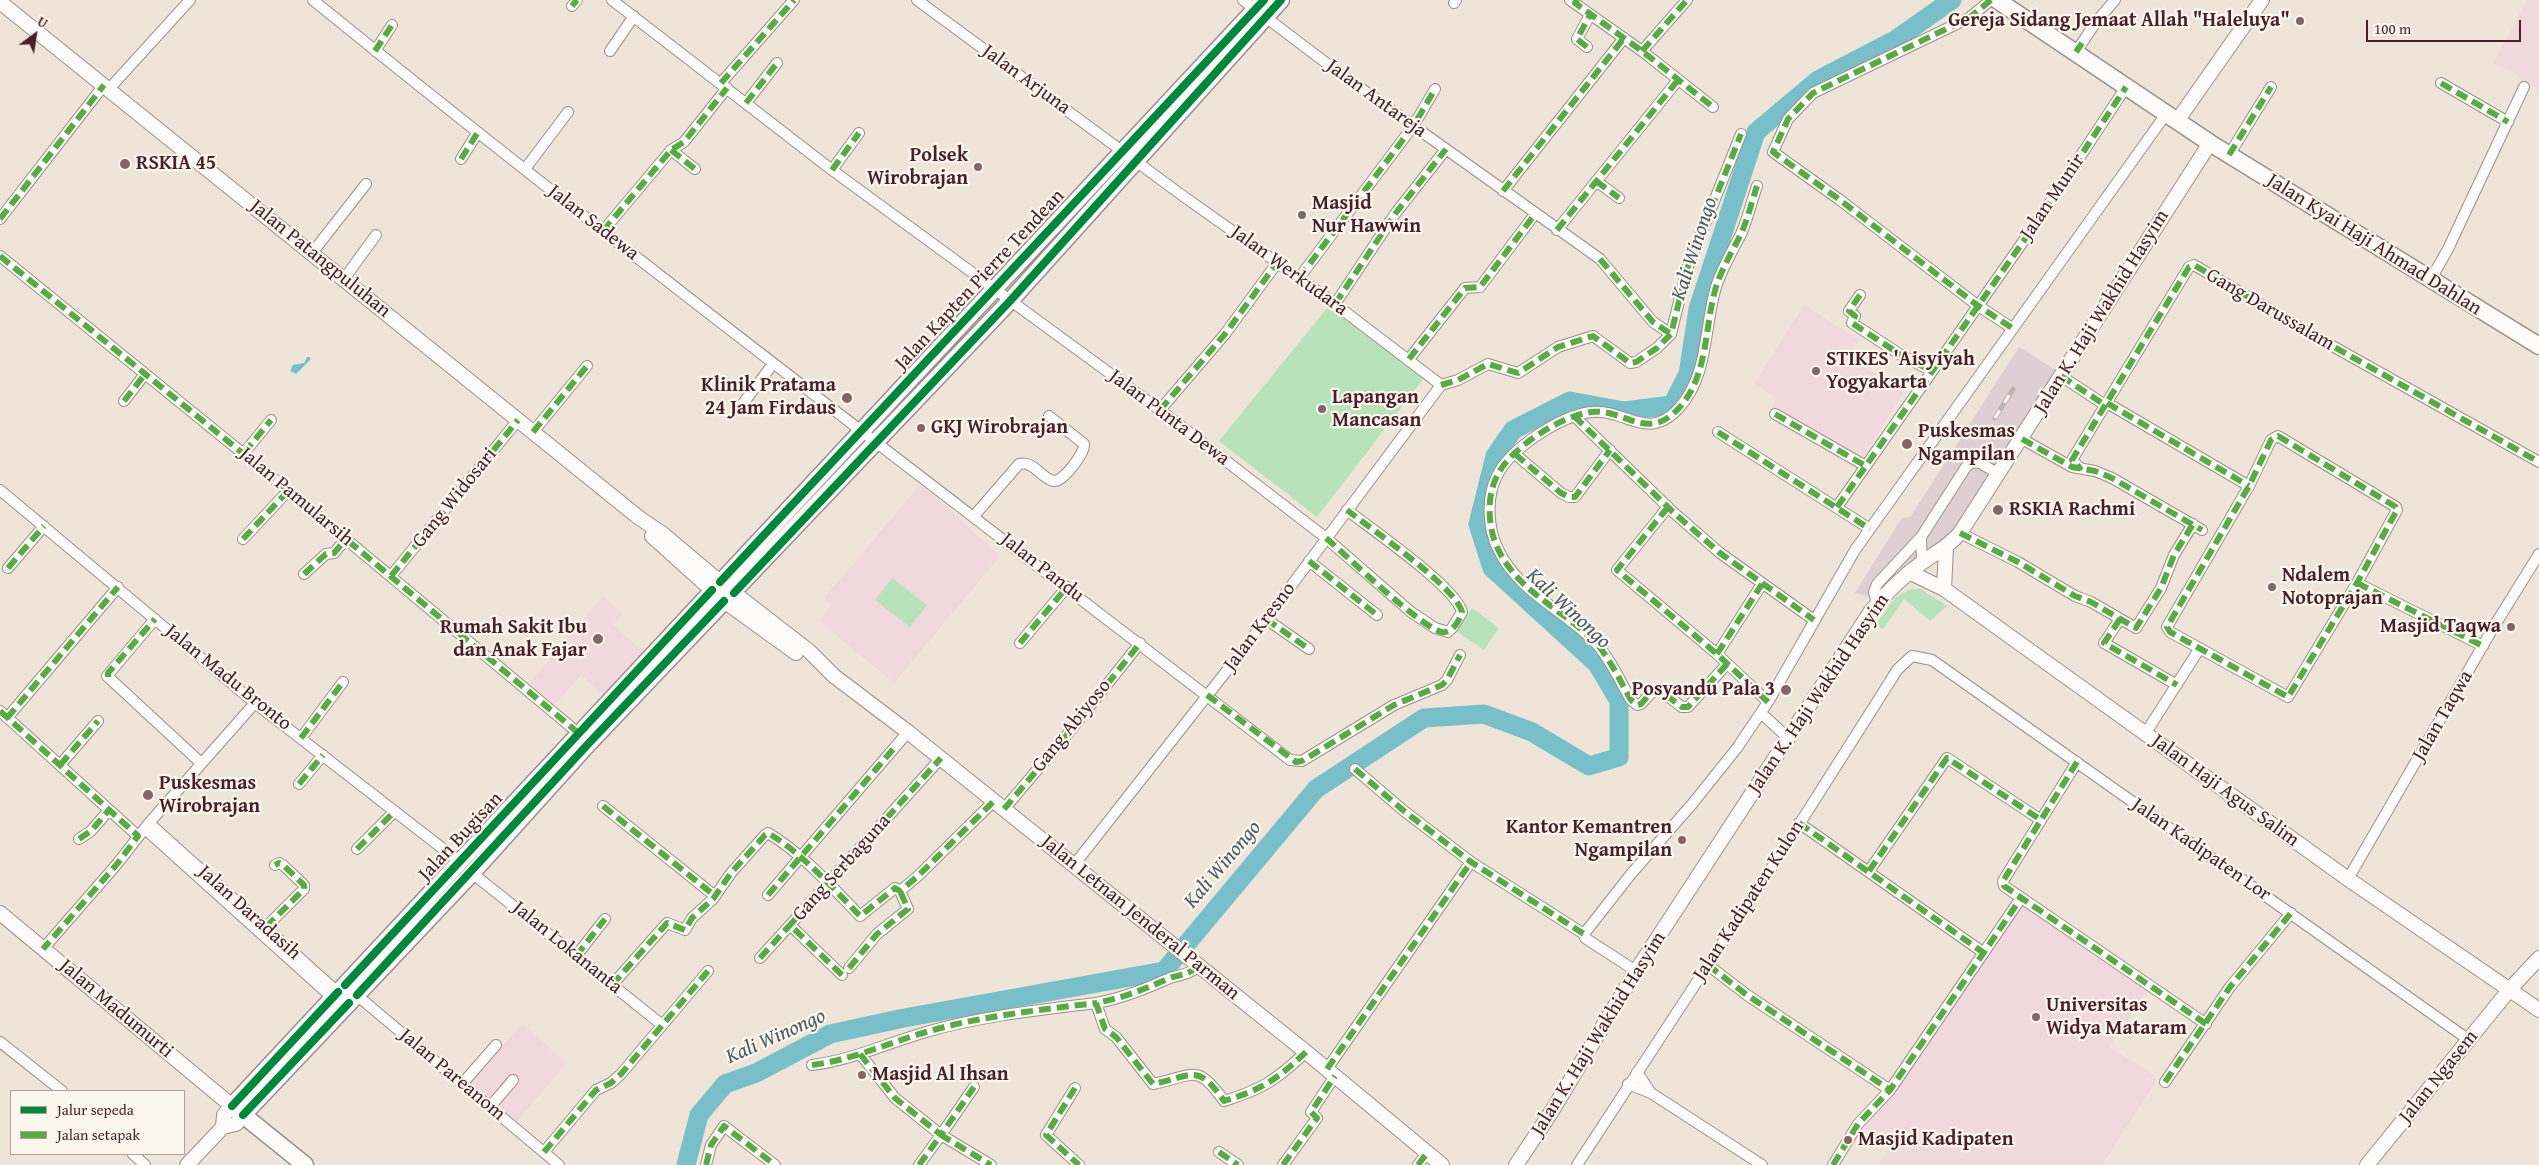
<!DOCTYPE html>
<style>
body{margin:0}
#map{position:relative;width:2539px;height:1165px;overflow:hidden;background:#eee4d7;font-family:"Gentium Book Plus",serif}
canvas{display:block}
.legend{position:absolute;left:10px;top:1090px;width:175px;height:65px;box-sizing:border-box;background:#fbf7ec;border:1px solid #b4a19f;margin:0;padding:6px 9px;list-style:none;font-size:15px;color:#4a1f2b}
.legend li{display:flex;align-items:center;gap:10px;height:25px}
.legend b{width:25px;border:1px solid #b4a19f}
.north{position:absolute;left:10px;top:10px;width:50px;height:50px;-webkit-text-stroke:4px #fbf7ec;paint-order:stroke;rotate:31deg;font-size:14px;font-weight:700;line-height:20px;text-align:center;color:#4a1f2b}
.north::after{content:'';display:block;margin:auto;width:18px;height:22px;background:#4a1f2b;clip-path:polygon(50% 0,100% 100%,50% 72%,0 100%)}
.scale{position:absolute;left:2366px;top:20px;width:155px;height:22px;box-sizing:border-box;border:2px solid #4a1f2b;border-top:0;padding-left:6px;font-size:15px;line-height:18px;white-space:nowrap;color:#4a1f2b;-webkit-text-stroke:4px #fbf7ec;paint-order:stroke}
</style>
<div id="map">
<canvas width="2539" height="1165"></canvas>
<ul class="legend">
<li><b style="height:6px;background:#00873e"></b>Jalur sepeda</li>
<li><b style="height:6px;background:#57aa44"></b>Jalan setapak</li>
</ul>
<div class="north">U</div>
<div class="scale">100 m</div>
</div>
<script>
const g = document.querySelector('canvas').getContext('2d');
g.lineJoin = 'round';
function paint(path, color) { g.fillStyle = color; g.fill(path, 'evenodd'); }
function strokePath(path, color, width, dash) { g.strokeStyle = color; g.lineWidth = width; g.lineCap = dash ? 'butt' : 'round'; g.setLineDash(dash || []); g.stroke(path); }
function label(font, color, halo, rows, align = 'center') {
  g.font = font + ' "Gentium Book Plus",serif'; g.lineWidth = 4.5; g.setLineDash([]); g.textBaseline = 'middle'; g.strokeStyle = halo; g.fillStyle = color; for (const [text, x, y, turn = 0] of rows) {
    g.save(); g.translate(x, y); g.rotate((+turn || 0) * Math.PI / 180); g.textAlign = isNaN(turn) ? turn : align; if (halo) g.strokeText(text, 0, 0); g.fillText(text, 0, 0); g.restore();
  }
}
const built = new Path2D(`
 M 2527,0 L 2539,0 L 2539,90 L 2523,83 L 2513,71 L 2493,64 Z
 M 1804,305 L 1859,340 L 1848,357 L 1904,392 L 1860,462 L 1772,407 L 1777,398 L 1754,384 Z
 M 921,484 L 1000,556 L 894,683 L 819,621 L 832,605 L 824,598 Z
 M 603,596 L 623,614 L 613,625 L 645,653 L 605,697 L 581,675 L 552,707 L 527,686 Z
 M 2024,901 L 2150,987 L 2109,1047 L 2158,1078 L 2102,1165 L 1878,1165 L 1890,1146 L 1864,1128 Z
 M 522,1024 L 567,1063 L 515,1123 L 469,1084 Z`);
const industrial = new Path2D(`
 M 2019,347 L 2056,370 L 1965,515 L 1951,533 L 1872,597 L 1855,593 L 1901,519 L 1911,516 Z`);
const green = new Path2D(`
 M 1328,307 L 1424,378 L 1317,517 L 1219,441 Z
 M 892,578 L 927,605 L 910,627 L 875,600 Z
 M 1910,589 L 1921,589 L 1947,606 L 1930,621 L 1904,599 L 1883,629 L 1875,625 L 1895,598 Z
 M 1472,608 L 1499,628 L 1484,650 L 1456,631 Z`);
const water = new Path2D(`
 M 307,357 L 310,357 L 310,360 L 296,374 L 290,371 L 293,365 L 304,363 Z`);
const river = new Path2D(`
 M 686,1165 L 699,1115 L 725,1084 L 756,1073 L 830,1034 L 904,1018 L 1164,971 L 1316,789 L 1424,718 L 1484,714 L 1532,732 L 1589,766 L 1619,757 L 1619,701 L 1597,664 L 1492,568 L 1478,524 L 1495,456 L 1513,430 L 1570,401 L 1624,411 L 1672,405 L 1688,374 L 1698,309 L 1756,132 L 1818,80 L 1895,40 L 1952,0`);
const street = new Path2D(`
 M 313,0 C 633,260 963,508 1290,760 L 1302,761 L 1394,705 L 1442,685 L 1447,680 L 1460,655
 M 612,0 L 832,170 L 1160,410 L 1326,538 L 1411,612 L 1435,628 L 1448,632 L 1452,628 L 1462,612 C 1456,587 1371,529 1347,510
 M 917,0 L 1183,196 L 1327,298 L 1441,385
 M 1243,0 L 1338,72 L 1600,259 L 1653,322 L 1671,334
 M 1570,0 L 1642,51 L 1713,107
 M 1991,0 L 1969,18 L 1813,93 L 1788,119 L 1773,152 L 1840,200 L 1977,305 L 2012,328
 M 1454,3 L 1456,0
 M 572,6 L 577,0
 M 1587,47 L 1577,39 L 1590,15
 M 375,51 L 392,25
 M 610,51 L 634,16
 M 1642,51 L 1687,0
 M 2076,52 L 2096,22 L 2115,0
 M 721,83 L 794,0
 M 2441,83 L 2508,122
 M 109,89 L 190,0
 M 746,103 L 777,63
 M 671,150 L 695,169
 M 2229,155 L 2271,87
 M 461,159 L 478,132
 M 525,169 L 568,112
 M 832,170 L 859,133
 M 1596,181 L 1619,198
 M 1503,191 L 1624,38
 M 0,219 L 104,85
 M 1557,230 L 1678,80
 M 603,231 L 671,150 L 684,142 L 727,88
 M 312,253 L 366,184
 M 0,256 L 256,464 L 583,737
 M 1299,278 L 1414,125 L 1435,89
 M 344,279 L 376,235
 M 2431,279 L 2448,249 L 2524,87
 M 1860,295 L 1849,311 L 1855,316 L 1852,323 L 1901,355 L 1932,371
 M 1335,304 L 1395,214 L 1446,149
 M 1409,359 L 1465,288 L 1480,287 L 1535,214
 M 2061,376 L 2105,405
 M 1441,385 L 1458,380 L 1488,364 L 1518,373 L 1558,347 L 1593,336 L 1630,363 L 1636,362 L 1657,348 L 1671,334 L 1687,269 L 1741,134
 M 124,401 L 145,374
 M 2107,403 L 2249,486
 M 738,410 L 773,364
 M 1160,410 L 1225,334 L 1277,263
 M 1775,414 L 1864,465
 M 1574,416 L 1673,512 L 1720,553 L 1814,620
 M 533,432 L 587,366
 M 1718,432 L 1870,529
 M 2278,436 L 2396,507 L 2397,510 L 2357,583 L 2288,697 L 2170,632 L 2167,627 L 2249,486 L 2271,440 Z
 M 2022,439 L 2072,467 L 2095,471 L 2112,478 L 2202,530
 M 244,453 L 271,420
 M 1515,454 L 1561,493 L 1569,497 L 1575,497 L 1610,450
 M 2072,467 L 2080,468 L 2072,460 L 2189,267 L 2194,265 L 2304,330 L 2539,462
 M 0,490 L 255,703 L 460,862
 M 1668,507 L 1617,570 L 1717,654 L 1768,702
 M 1837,507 L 2039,219 L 2126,87
 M 974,516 L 1019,464 C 1034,460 1041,479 1054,481 C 1063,482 1085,453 1084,444 L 1049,416
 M 1960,533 L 2018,562 L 2075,596 L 2091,602 L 2136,628 L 2161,588 L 2174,555 L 2193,524
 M 1921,537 L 1922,563
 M 243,539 L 288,491
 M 1309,561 L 1377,615
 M 8,568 L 44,526
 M 304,574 L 326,554 L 334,553 L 346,539
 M 391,576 L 518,420
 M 2357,583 L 2483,646
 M 1877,604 L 1874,592 L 1877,584 L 1921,537 L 1966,467 L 1972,462 L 1980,463 L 1999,474
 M 155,619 L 107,676 L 201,763
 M 1266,619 L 1309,649
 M 2120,619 L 2104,643 L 2177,685
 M 1020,643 L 1067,587
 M 1717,654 L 1762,584
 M 1727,664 L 1688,707 L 1682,707 L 1658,689 L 1650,694 L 1641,704 L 1637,705 L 1631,700 C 1620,681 1610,658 1595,642 C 1564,610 1518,592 1498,549 C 1488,529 1486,497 1497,476 C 1510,448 1561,416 1591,412 C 1625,408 1647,443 1679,408 C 1709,375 1704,327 1716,287 C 1722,268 1733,250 1742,232 C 1748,217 1752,201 1757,186
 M 0,711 L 138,836
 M 1761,713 L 1788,738
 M 7,718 L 118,587
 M 2145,734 L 2200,648
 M 301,738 L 343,682
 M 2077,762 L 2003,881 L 2004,886 L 2206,1024
 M 60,765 L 98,721
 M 1355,769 L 1404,811 L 1471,862 L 1584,934 L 1585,938 L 1636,971
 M 299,784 L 323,755
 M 603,806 L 715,896
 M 1004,809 L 1066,736 L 1140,643
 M 149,823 L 342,996
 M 1799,823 L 1984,953
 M 145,829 L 336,1001
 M 79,839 L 91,831 L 109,810
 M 357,849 L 395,811
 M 1074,865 L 1247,645 L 1441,385
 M 1869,871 L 1947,758 L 2041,820
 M 472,873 L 661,1024
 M 2348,879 L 2493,628 L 2539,554
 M 768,895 L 908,732
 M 266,927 L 304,889 L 304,885 L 283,865 L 279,863 L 275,865
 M 1584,934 L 1631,874 L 1693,803 L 1737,748 L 1768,702 L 1855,550 L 2166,114
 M 43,949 L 117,864 L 149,823 L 255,703
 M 576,956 L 605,919
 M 760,958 L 790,925
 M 1708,965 L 1747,995 L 1890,1090
 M 1198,966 C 1189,975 1181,974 1170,978 C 1145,989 1123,998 1096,1003 L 1105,1029 L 1116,1037 L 1153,1084 C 1193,1076 1197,1062 1224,1101 C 1263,1089 1276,1080 1306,1052
 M 849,968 L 877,934 L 908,909 L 900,891
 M 842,975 L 790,925 L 941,758
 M 612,985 L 667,923 L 685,930 L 692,918 L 713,899 L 731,873 L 765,835 L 768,833 C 803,854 832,887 860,916 L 895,888 L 900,891 L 918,876 L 994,801
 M 353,992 L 559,1165
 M 0,1042 L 62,1091
 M 860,1054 L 895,1098 L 941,1135 L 974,1087
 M 812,1065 C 852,1060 888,1043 926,1032 C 981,1016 1039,1010 1096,1003
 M 1327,1069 L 1471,862
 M 1637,1072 L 1651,1093
 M 2165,1082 L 2230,987 L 2291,913
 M 462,1084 L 496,1045
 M 1628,1084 L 1651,1093 L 1762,1165
 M 1075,1088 L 1046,1135 L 1079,1165
 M 490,1107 L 513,1080
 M 544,1152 L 596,1090 L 611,1083 L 621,1074 L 708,971
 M 1219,1152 L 1238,1165
 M 133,1154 L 145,1165
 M 706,1165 L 711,1145 L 724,1126 L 775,1165
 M 919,1165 L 941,1135 L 991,1165
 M 1283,1165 L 1317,1118 L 1311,1112 L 1335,1076
 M 1418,1165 L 1427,1153
 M 1577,1165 L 1774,864 L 1889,683 L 1897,670 L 1912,656 L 1932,660 L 2469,1040
 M 1833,1165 L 1858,1124 L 1890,1090 L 2021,898`);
const secondary = new Path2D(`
 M 0,2 L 638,517 L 663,534 L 720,582 L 809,651 L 834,676 L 908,732 L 1306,1052 L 1442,1165
 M 2177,121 L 2262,0
 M 652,536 L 724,601 L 796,653
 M 1911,573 L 1944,589 L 2348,879 L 2539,1010
 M 1944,589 L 1946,548
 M 0,913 L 232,1106 L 224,1115 L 223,1127
 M 187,1165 L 223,1127 L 236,1124 L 243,1115
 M 1516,1165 L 1552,1111 L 1636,971 L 1871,611 C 1886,593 1904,575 1923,562 C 1937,552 1949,546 1960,533 L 2210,143
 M 2367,1165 L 2510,989 L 2539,958`);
const primary = new Path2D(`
 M 1997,0 L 2210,143 L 2539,346
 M 243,1115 L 472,873 L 589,743 L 1010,301 L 1281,0
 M 305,1165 L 232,1106 L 1264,0`);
const rail = new Path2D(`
 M 1995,418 L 2013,389`);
const quiet = new Path2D(`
 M 1578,0 L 1575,3 L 1642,51 L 1713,107
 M 1991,0 L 1969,18 L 1813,93 L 1788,119 L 1773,152 L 1840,200 L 1977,305 L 2012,328
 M 572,6 L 577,0
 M 1587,47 L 1577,39 L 1590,15
 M 375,51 L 392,25
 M 1642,51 L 1687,0
 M 2076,52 L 2082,43
 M 721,83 L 794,0
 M 2441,83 L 2508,122
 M 746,103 L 777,63
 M 671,150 L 695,169
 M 2229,155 L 2271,87
 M 461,159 L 478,132
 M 832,170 L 859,133
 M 1596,181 L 1619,198
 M 1503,191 L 1624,38
 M 0,219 L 104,85
 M 1557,230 L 1678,80
 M 603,231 L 671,150 L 684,142 L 727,88
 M 0,256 L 256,464 L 582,736
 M 1600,259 L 1653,322 L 1671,334
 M 1299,278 L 1414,125 L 1435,89
 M 1860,295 L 1849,311 L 1855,316 L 1852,323 L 1901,355 L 1932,371
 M 1335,304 L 1395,214 L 1446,149
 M 1409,359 L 1465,288 L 1480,287 L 1535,214
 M 2061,376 L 2105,405
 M 1441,385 L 1458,380 L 1488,364 L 1518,373 L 1558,347 L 1593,336 L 1630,363 L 1636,362 L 1657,348 L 1671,334 L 1687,269 L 1741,134
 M 124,401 L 145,374
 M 2107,403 L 2249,486
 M 1160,410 L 1225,334 L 1277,263
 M 1775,414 L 1864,465
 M 1574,416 L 1673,512 L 1720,553 L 1814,620
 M 533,432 L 587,366
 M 1718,432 L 1870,529
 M 2278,436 L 2396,507 L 2397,510 L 2357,583 L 2288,697 L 2170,632 L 2167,627 L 2249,486 L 2271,440 Z
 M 2022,439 L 2072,467 L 2095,471 L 2112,478 L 2202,530
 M 244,453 L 271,420
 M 1515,454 L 1561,493 L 1569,497 L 1575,497 L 1610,450
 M 2072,467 L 2080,468 L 2072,460 L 2189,267 L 2194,265 L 2304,330 L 2539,462
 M 1668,507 L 1617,570 L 1717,654 L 1768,702
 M 1837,507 L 2039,219 L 2126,87
 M 1960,533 L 2018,562 L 2075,596 L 2091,602 L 2136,628 L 2161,588 L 2174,555 L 2193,524
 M 1326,538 C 1347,556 1420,627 1442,632 C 1452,634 1460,620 1462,612 C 1456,587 1371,529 1347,510
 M 243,539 L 288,491
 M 1309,561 L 1377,615
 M 8,568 L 44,526
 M 304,574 L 326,554 L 334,553 L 346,539
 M 391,576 L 518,420
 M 2357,583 L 2483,646
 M 1266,619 L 1309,649
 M 2120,619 L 2104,643 L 2177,685
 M 1020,643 L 1067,587
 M 1717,654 L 1762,584
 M 1727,664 L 1688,707 L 1682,707 L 1658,689 L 1650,694 L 1641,704 L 1637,705 L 1631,700 C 1620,681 1610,658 1595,642 C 1564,610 1518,592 1498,549 C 1488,529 1486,497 1497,476 C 1510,448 1561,416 1591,412 C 1625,408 1647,443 1679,408 C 1709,375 1704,327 1716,287 C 1722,268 1733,250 1742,232 C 1748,217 1752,201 1757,186
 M 108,677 L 108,673 L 155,619
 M 1207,695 L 1296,762 L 1302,761 L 1394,705 L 1442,685 L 1447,680 L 1460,655
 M 0,711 L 138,836 L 117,864 L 43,949
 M 7,718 L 118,587
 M 301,738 L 343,682
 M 2077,762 L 2003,881 L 2004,886 L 2206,1024
 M 60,765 L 98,721
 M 1355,769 L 1404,811 L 1471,862 L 1584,934
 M 299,784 L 323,755
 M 603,806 L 715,896
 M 1004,809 L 1066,736 L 1140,643
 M 1799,823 L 1984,953
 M 79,839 L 91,831 L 109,810
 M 357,849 L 395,811
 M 1869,871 L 1947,758 L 2041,820
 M 768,895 L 895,747
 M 266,927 L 304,889 L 304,885 L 283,865 L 279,863 L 275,865
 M 576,956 L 605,919
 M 760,958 L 790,925
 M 1708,965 L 1747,995 L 1890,1090
 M 1198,966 C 1189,975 1181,974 1170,978 C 1145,989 1123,998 1096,1003 L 1105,1029 L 1116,1037 L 1153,1084 C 1193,1076 1197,1062 1224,1101 C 1263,1089 1276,1080 1306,1052
 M 849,968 L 877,934 L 908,909 L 900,891
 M 842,975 L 790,925 L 941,758
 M 612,985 L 667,923 L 685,930 L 692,918 L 713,899 L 731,873 L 765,835 L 768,833 C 803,854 832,887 860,916 L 895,888 L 900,891 L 918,876 L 994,801
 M 860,1054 L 895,1098 L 941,1135 L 974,1087
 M 812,1065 C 852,1060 888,1043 926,1032 C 981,1016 1039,1010 1096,1003
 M 1327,1069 L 1471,862
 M 2165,1082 L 2230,987 L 2291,913
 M 1075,1088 L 1046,1135 L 1079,1165
 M 544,1152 L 596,1090 L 611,1083 L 621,1074 L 708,971
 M 1219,1152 L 1238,1165
 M 706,1165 L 711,1145 L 724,1126 L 775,1165
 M 919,1165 L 941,1135 L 991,1165
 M 1283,1165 L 1317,1118 L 1311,1112 L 1335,1076
 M 1418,1165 L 1427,1153
 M 1833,1165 L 1858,1124 L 1890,1090 L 2021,898`);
const cycleway = new Path2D(`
 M 720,582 L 1264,0
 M 734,593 L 1010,301 L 1281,0
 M 345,985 L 712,590
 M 357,995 L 589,743 L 724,601
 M 232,1106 L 338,992
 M 243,1115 L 349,1003`);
const markers = [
 [2300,21,5,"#836467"],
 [125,164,6,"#836467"],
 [978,167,5,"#836467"],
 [1302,215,5,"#836467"],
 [1816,371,5,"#836467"],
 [847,398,6,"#836467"],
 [1322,409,5,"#836467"],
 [921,428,5,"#836467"],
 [1907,444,6,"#836467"],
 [1998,510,6,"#836467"],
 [2272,587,5,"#836467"],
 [2511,627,5,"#836467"],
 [598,639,6,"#836467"],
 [1786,690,6,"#836467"],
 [148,795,6,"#836467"],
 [1682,840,5,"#836467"],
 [2036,1017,5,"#836467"],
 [862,1075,5,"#836467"],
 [1848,1140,5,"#836467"]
];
const poiNames = [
 ["Gereja Sidang Jemaat Allah \"Haleluya\"",2290,21,"right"],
 ["Polsek",968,156,"right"],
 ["Wirobrajan",968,179,"right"],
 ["RSKIA 45",136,164],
 ["Masjid",1312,204],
 ["Nur Hawwin",1312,227],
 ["STIKES 'Aisyiyah",1826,360],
 ["Yogyakarta",1826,383],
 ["Klinik Pratama",836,386,"right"],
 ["24 Jam Firdaus",836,409,"right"],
 ["Lapangan",1332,398],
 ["Mancasan",1332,421],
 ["GKJ Wirobrajan",931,428],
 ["Puskesmas",1918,432],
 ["Ngampilan",1918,455],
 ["RSKIA Rachmi",2009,510],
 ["Ndalem",2282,576],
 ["Notoprajan",2282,599],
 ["Masjid Taqwa",2501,627,"right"],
 ["Rumah Sakit Ibu",587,628,"right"],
 ["dan Anak Fajar",587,651,"right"],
 ["Posyandu Pala 3",1775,690,"right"],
 ["Puskesmas",159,784],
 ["Wirobrajan",159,807],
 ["Kantor Kemantren",1672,828,"right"],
 ["Ngampilan",1672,851,"right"],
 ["Universitas",2046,1006],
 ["Widya Mataram",2046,1029],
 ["Masjid Al Ihsan",872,1075],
 ["Masjid Kadipaten",1858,1140]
];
const streetNames = [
 ["Jalan Arjuna",1026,80,36],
 ["Jalan Antareja",1376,99,36],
 ["Jalan Munir",2053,197,-56],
 ["Jalan Sadewa",593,223,38],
 ["Jalan Kyai Haji Ahmad Dahlan",2374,245,32],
 ["Jalan Patangpuluhan",320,259,39],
 ["Jalan Werkudara",1289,271,36],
 ["Jalan Kapten Pierre Tendean",980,280,-47],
 ["Gang Darussalam",2270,310,30],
 ["Jalan K. Haji Wakhid Hasyim",2102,312,-58],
 ["Jalan Punta Dewa",1169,418,37],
 ["Jalan Pamularsih",296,497,40],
 ["Gang Widosari",455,498,-51],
 ["Jalan Pandu",1042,568,38],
 ["Jalan Kresno",1260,627,-53],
 ["Jalan Madu Bronto",228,678,39],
 ["Jalan K. Haji Wakhid Hasyim",1819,694,-56],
 ["Jalan Taqwa",2443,716,-60],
 ["Gang Abiyoso",1072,726,-51],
 ["Jalan Haji Agus Salim",2225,791,36],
 ["Jalan Bugisan",461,837,-47],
 ["Jalan Kadipaten Lor",2201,850,35],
 ["Gang Serbaguna",842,868,-48],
 ["Jalan Kadipaten Kulon",1749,901,-57],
 ["Jalan Daradasih",249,913,42],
 ["Jalan Letnan Jenderal Parman",1140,918,39],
 ["Jalan Lokananta",567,948,39],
 ["Jalan Madumurti",116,1009,40],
 ["Jalan K. Haji Wakhid Hasyim",1599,1034,-58],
 ["Jalan Pareanom",452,1075,40],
 ["Jalan Ngasem",2439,1077,-51]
];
const waterNames = [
 ["Kali Winongo",1695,249,-72],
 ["Kali Winongo",1568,609,43],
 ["Kali Winongo",1223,865,-50],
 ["Kali Winongo",776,1037,-24]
];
paint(built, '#f0d8dc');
paint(industrial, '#ddcfd3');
paint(green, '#b8e2ba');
paint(water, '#78bfca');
strokePath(river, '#78bfca', 19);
strokePath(street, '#9b8f8b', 12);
strokePath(secondary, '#9b8f8b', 16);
strokePath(primary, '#9b8f8b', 19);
strokePath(street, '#fcfbf9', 10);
strokePath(secondary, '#fcfbf9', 14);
strokePath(primary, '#fcfbf9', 16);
strokePath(rail, '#bab4b3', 5);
strokePath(rail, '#fbf7ec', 3, [9]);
strokePath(quiet, '#57aa44', 6, [12, 6]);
strokePath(cycleway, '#00873e', 8);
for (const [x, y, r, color] of markers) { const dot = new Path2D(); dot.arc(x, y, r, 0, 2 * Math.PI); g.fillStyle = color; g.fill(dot); strokePath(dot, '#fbf7ec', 2); }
label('bold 20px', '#4a1f2b', '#fbf7ec', poiNames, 'left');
label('20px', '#4a1f2b', '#fbf7ec', streetNames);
label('italic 21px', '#485968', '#fbf7ec', waterNames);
</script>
